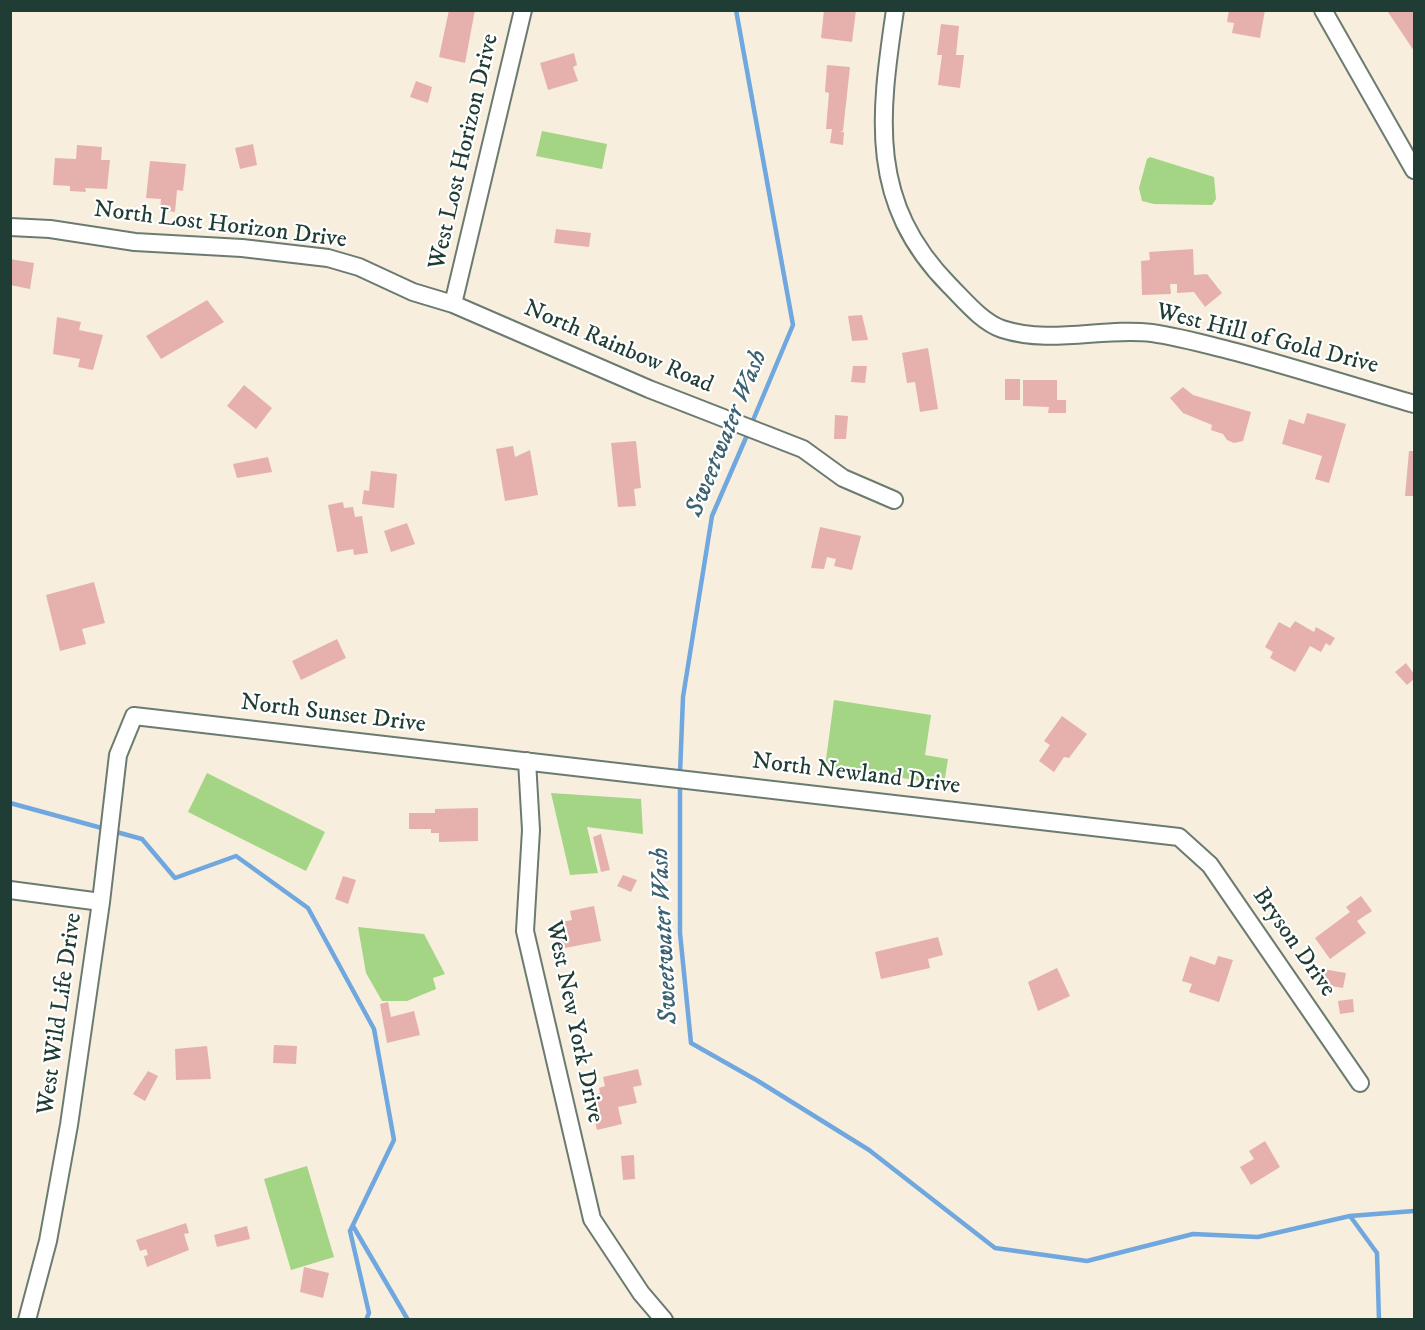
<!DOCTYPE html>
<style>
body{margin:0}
#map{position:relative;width:1425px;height:1330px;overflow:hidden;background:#f7eede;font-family:"IM FELL DW Pica",serif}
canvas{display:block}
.frame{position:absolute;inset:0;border:12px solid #1f3d34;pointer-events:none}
</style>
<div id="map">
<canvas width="1425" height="1330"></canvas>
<div class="frame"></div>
</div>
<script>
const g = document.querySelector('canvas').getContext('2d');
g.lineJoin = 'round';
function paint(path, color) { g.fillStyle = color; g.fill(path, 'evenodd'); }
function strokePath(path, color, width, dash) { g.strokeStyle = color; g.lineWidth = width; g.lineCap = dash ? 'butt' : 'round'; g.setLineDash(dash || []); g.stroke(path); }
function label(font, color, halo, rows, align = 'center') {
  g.font = font + ' "IM FELL DW Pica",serif'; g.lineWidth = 4.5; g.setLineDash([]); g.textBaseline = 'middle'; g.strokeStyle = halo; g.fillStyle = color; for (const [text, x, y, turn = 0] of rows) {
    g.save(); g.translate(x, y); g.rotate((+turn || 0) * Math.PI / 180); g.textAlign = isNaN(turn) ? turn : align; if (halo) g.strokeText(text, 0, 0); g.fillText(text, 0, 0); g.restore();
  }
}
const green = new Path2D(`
 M 542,131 L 607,144 L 602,169 L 536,156 Z
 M 1150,157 L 1214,177 L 1216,199 L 1212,205 L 1154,204 L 1142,201 L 1139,188 L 1147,159 Z
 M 834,700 L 931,715 L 925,755 L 948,759 L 944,784 L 825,767 Z
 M 207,773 L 325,832 L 306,871 L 188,812 Z
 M 551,793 L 641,799 L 643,834 L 587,827 L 598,873 L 570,875 Z
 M 358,927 L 424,934 L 445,974 L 433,978 L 436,989 L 407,1001 L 382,1001 L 366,973 Z
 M 307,1166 L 334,1257 L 291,1270 L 264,1179 Z`);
const stream = new Path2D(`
 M 736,10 L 793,325 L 751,425
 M 680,774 L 683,697 L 712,516 L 748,433
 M 680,783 L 680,933 L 691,1043 L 758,1081 L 869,1150 L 995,1248 L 1087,1261 L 1193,1234 L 1258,1237 L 1350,1216 L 1377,1253 L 1379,1320
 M 10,803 L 142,839 L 175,878 L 236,856 L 308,908 L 374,1029 L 394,1140 L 350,1231 L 369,1313 L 366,1320
 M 1350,1216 L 1414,1211
 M 353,1226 L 408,1320`);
const building = new Path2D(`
 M 449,10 L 475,10 L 465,63 L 439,57 Z
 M 824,10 L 856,10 L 852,42 L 821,38 Z
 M 1229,10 L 1265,10 L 1260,38 L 1232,33 L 1234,23 L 1227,22 Z
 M 1390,10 L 1414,11 L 1414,51 L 1388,12 Z
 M 941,24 L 959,26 L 956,55 L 964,55 L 960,88 L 938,85 L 942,55 L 937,55 Z
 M 574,53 L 577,65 L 573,67 L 578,81 L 548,90 L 540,63 Z
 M 827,65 L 850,67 L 843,131 L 840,132 L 844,132 L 843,145 L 830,143 L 832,129 L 826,129 L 829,93 L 825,92 Z
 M 416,81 L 432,87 L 428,103 L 410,97 Z
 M 253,144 L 257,165 L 240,169 L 235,148 Z
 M 77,145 L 102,147 L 101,160 L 110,160 L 107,189 L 85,188 L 86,192 L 70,191 L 70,186 L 53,185 L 55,158 L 76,159 Z
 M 150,161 L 186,164 L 183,191 L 177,190 L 175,212 L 160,210 L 161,199 L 146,198 Z
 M 556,229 L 591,233 L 589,247 L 554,243 Z
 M 1193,249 L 1194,275 L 1207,274 L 1222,293 L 1205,307 L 1194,292 L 1177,293 L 1177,284 L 1170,284 L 1171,294 L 1142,295 L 1141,261 L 1150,260 L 1149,252 Z
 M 10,259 L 34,263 L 30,289 L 10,285 Z
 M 207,300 L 224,322 L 161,359 L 146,336 Z
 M 862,315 L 868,340 L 852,341 L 848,316 Z
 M 57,317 L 81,322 L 79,330 L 103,335 L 93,370 L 78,367 L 80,359 L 53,354 Z
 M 928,348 L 938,409 L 920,412 L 915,382 L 907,383 L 902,353 Z
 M 853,366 L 867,366 L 865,383 L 851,382 Z
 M 1005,379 L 1020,379 L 1020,400 L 1005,400 Z
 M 1023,380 L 1057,380 L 1057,400 L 1066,400 L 1066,413 L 1048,413 L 1049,407 L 1023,406 Z
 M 244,385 L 272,408 L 256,429 L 227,406 Z
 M 1183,387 L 1193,395 L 1251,412 L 1243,441 L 1234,443 L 1227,440 L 1223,434 L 1211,430 L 1212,425 L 1183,413 L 1170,398 Z
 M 1307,413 L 1346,424 L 1329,483 L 1315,479 L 1322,456 L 1282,444 L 1289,419 L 1304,424 Z
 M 835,415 L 848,416 L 846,439 L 834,439 Z
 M 636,441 L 641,488 L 634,489 L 636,506 L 618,507 L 611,443 Z
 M 513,446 L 515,457 L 530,450 L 538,495 L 505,501 L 496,449 Z
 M 1409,451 L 1414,451 L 1414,496 L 1405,496 Z
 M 268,457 L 272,472 L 237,478 L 233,464 Z
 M 371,471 L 397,474 L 394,508 L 362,504 L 364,490 L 369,491 Z
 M 343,502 L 344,508 L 353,507 L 355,517 L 362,516 L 368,553 L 354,555 L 353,549 L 337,552 L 328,505 Z
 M 407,523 L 415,544 L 391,552 L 384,531 Z
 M 820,527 L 861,536 L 852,570 L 834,566 L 836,559 L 827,557 L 824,569 L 811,568 Z
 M 94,582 L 105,623 L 82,629 L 86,644 L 60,651 L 46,595 Z
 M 1295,621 L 1314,632 L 1316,627 L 1335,638 L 1330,646 L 1326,643 L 1321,652 L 1310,646 L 1295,672 L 1270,658 L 1273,652 L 1265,647 L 1279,622 L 1290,628 Z
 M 337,639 L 346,658 L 301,680 L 292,661 Z
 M 1406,663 L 1414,674 L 1414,679 L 1407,685 L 1395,672 Z
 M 1062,716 L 1087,734 L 1069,758 L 1064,757 L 1054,772 L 1039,761 L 1050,745 L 1044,741 Z
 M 478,808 L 478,841 L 439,842 L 439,833 L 431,833 L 431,829 L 409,829 L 409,813 L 435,813 L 435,809 Z
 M 601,834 L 610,870 L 601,872 L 593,837 Z
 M 623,875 L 637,880 L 631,892 L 617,886 Z
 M 343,876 L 356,880 L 348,904 L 335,899 Z
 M 1361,896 L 1372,911 L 1357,921 L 1366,933 L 1330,959 L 1315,938 L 1350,912 L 1346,907 Z
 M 594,906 L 601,941 L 560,949 L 555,923 L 572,920 L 570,911 Z
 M 938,937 L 943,955 L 928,959 L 930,968 L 881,979 L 875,952 Z
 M 1190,956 L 1215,965 L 1218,956 L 1233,960 L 1219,1002 L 1189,992 L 1192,984 L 1182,981 Z
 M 1057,968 L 1070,996 L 1038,1011 L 1028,982 Z
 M 1323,969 L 1346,973 L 1343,988 L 1320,984 Z
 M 1353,999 L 1354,1012 L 1340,1014 L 1338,1001 Z
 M 388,1002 L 391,1017 L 414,1011 L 420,1035 L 387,1043 L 380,1004 Z
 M 274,1045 L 297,1046 L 296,1064 L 273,1063 Z
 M 207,1046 L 211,1079 L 176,1080 L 175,1049 Z
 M 638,1069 L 642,1085 L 633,1087 L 637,1103 L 618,1107 L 622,1124 L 597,1130 L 592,1110 L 597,1109 L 594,1095 L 600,1093 L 599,1088 L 605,1086 L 603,1077 Z
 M 148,1071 L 158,1076 L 145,1101 L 133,1094 Z
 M 1265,1141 L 1280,1167 L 1251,1185 L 1240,1167 L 1254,1159 L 1249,1151 Z
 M 634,1155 L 635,1179 L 623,1180 L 621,1156 Z
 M 186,1223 L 189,1233 L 184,1234 L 189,1250 L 147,1267 L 144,1256 L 148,1255 L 146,1249 L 140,1251 L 136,1240 Z
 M 247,1226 L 250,1239 L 217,1247 L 214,1235 Z
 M 304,1267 L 329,1273 L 323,1298 L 300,1292 Z`);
const street = new Path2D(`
 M 895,10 C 879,118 868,203 950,286 C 965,301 982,322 1002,329 C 1051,345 1103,327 1152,333 C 1180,337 1208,345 1236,352 C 1296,368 1355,387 1414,404
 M 1323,10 L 1414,170
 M 10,227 L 50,229 L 135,242 L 242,248 L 328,258 L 359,267 L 413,292 L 453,304 L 649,389 L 803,449 L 843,478 L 894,500
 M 453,304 L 523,10
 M 527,761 L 531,830 L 525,931 L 592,1219 L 641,1293 L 664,1320
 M 10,890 L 101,902
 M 27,1320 L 48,1241 L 69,1125 L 101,902 L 118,755 L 134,716 L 1179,837 L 1210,865 L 1360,1083`);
const streetNames = [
 ["West Lost Horizon Drive",465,152,-77],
 ["North Lost Horizon Drive",220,226,7],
 ["West Hill of Gold Drive",1267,340,14],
 ["North Rainbow Road",618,348,23],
 ["North Sunset Drive",333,715,7],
 ["North Newland Drive",856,775,7],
 ["Bryson Drive",1293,943,55],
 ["West Wild Life Drive",61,1014,-82],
 ["West New York Drive",573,1022,78]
];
const waterNames = [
 ["Sweetwater Wash",728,434,-68],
 ["Sweetwater Wash",666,936,-93]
];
paint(green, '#a3d584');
strokePath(stream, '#6fa7de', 4.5);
paint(building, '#e6b1ad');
strokePath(street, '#6b7b70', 20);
strokePath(street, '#fff', 16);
label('24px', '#1f3d34', '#fff', streetNames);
label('italic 26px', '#3b6270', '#fff', waterNames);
</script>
